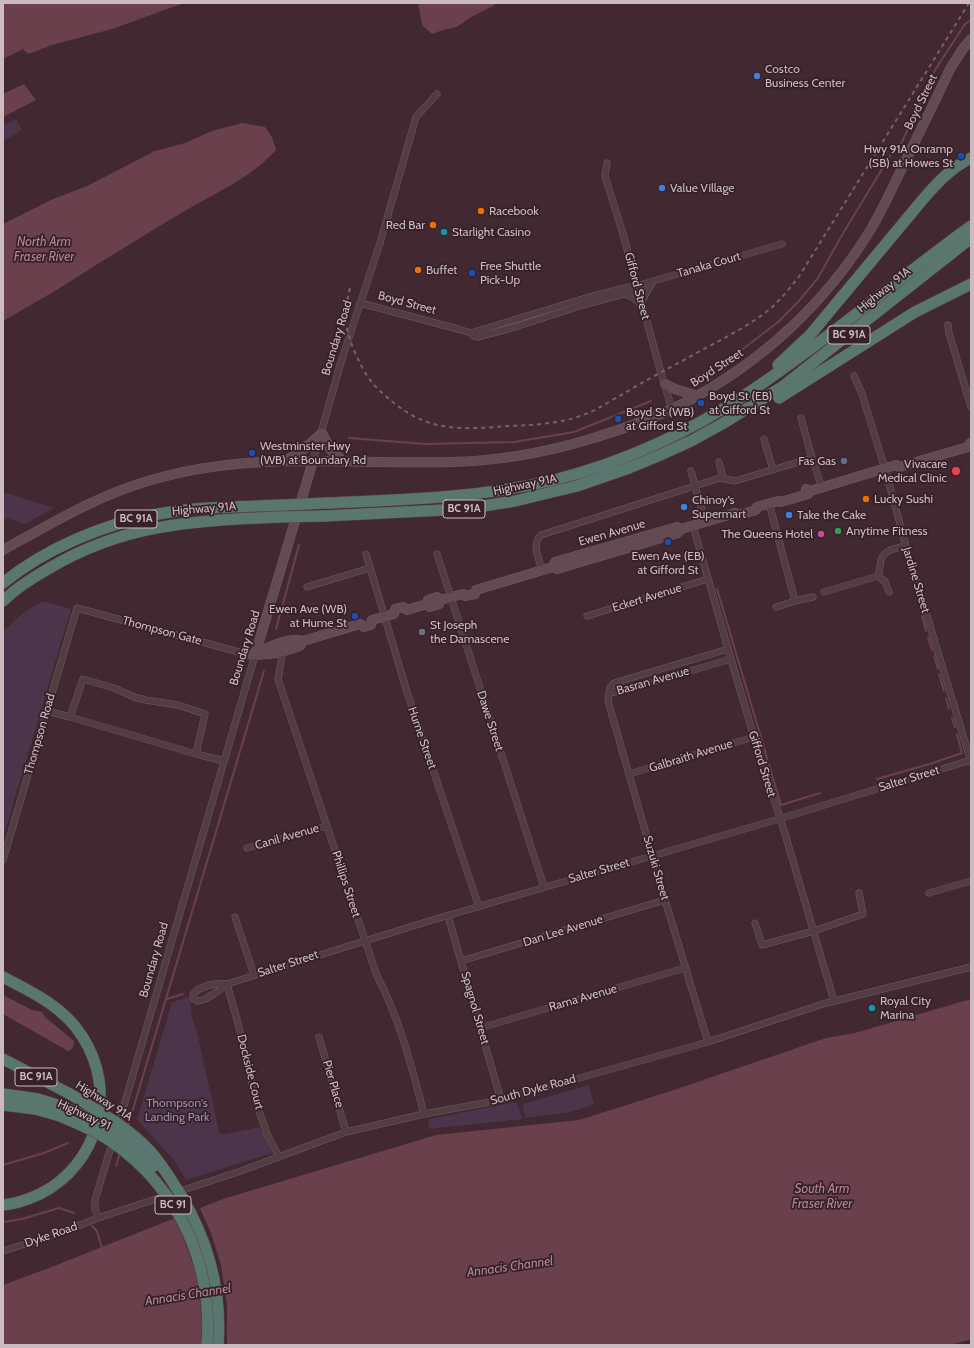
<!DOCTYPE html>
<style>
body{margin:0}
#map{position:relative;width:974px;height:1348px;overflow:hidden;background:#422931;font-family:Cabin,sans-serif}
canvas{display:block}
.frame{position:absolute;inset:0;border:4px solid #cbbabf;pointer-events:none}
</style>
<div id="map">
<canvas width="974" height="1348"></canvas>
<div class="frame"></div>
</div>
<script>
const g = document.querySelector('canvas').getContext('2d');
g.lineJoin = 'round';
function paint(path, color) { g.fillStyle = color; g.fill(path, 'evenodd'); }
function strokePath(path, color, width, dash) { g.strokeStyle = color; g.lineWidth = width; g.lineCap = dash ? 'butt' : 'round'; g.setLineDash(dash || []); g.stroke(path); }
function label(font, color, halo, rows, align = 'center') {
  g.font = font + ' Cabin,sans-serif'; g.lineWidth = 3.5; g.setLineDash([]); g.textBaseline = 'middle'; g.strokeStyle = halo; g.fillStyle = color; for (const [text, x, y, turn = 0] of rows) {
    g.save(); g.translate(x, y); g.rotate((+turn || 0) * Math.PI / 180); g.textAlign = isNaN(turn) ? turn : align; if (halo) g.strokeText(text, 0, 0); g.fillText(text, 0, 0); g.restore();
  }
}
const green = new Path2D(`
 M 16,119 L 22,130 L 3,141 L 3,126 Z
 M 3,492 L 54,508 L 25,524 L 3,517 Z
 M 42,601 L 71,609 L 3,838 L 3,632 L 23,613 Z
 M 190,997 L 192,1017 L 198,1037 L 219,1132 L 222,1135 L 260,1127 L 272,1153 L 186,1180 L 173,1159 L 137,1120 L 172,1002 Z
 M 589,1085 L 594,1104 L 571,1112 L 525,1118 L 523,1104 Z
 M 516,1102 L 523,1119 L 428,1129 L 429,1119 Z`);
const water = new Path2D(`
 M 3,3 L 184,3 L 112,29 L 52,45 L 28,54 L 23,49 L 3,59 Z
 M 418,3 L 494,3 L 495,5 L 471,17 L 457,27 L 443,30 L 432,34 L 422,25 Z
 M 24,84 L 36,100 L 3,117 L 3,94 Z
 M 242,123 L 265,127 L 272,137 L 276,150 C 249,180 212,194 178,215 C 143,236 108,257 74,279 C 51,294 26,307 3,321 L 3,224 L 51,200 L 87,186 L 155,151 L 185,143 L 212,131 Z
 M 3,995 L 32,1010 L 42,1012 L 45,1017 L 74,1041 C 74,1046 73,1049 68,1051 L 3,1014 Z
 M 971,999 L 971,1339 L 951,1345 L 3,1345 L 3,1285 L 49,1268 L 223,1199 L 436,1135 L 579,1120 L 671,1091 L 826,1038 L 855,1033 Z`);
const pier = new Path2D(`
 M 199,1206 L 211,1233 L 221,1265 L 227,1305 L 227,1345 L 201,1345 L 202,1322 L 198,1283 L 194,1267 L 183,1237 L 173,1217 Z`);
const stream = new Path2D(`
 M 691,380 L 739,352 L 778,322 L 798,302 L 818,278 L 842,235 L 893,151 L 902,142 L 935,70 L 965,24 L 971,20
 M 349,438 L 425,444 L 514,442 L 574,432 L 651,401
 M 717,589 L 781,805 L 820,793
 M 922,616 L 926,631
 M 276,629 L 299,545
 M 928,637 L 932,650
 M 934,656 L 938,669
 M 939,674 L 944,691
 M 946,698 L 949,709
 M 952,718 L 955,727
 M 877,779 L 933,763 L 962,753 L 957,734
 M 167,999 L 183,994
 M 128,1126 L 264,671
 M 3,1165 L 44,1153 L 68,1143
 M 116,1166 L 120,1153
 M 3,1222 L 22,1219 L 59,1208 L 74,1213
 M 92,1226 L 97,1231 L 102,1248`);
const street = new Path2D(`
 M 607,163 L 605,176 L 623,234 L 661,373 L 672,409
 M 625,294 L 630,296 L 641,304 L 646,293 L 653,282
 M 360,303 L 458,329 L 471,333 L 474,336 L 478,337 L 515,327 L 583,305 L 631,292 L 636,286
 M 948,325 L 949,333 L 971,407
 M 471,333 L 589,297 L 629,287 L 636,286 L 782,244
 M 854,376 L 862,394 L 885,469 L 906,546 L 971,762
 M 801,418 L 812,458
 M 764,439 L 773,470
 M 313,461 L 341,362 L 380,243 L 416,117 L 437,94
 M 719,462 L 723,478
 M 691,471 L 705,522
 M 769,503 L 795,601 L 813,597
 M 693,526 L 731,659 L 754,737 L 783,827 L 834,1001
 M 366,554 L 407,692 L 479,907
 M 437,554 L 544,887
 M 542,570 C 539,559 531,544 541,535 L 720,478 L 735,481 L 812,458 L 822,488
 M 878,576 L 885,582 L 889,592
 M 307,587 L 370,568
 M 824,592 L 878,576 C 880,570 880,565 881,560 C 884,549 897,548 906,546
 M 776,607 L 795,601
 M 587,616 L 708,579
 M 283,651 L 278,679 L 377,976 C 400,1019 412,1068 424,1114
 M 610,693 L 626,690 L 731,659
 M 47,711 L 70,717 L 83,679 L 114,688 L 134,697 L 145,700 L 178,705 L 205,714 L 196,754 L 224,761
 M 70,717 L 196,754
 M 629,774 L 754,737
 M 247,848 L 327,826
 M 3,860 L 77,608 L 246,654
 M 929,893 L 971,881
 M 448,916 L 501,1100
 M 235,917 L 254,975
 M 755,923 L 762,945 L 814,931 L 863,914 L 859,893
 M 461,961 L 665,900
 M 227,984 C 217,982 200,986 193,994 L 194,999 L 197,1001 C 207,1001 219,990 227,984 L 429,921 L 779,819 L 971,760
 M 227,984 L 239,1027 L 257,1105 L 267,1134 L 279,1157
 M 480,1028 L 685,968
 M 319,1037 L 346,1132
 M 708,1042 L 665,900 L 608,701 L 610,688 L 614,683 L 728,649
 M 118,1126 L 255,655
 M 98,1218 L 95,1209 L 95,1200 L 113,1140
 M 3,1251 L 57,1234 L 98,1218 L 238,1172 L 346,1132 L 424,1114 L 501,1100 L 708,1042 L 823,1004 L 971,967`);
const secondary = new Path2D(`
 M 665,384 L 675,389 L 698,396
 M 287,460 L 304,449 L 322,433 L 331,450 L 344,462
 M 806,489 L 810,491 L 896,465 L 899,467 L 968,447 L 970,443
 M 3,550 C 51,524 96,496 148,481 C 248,450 349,465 451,462 C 497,461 543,453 587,440 C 620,430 654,419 684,403 C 761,363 826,303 871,229 C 884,207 894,184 905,162 C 920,131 936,100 950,69 L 962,50 L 971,39
 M 553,567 L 555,562 L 677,527 L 681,529
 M 427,604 L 428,600 L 437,597 L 440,600 L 463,594 L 465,596 L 475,594 L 476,590 L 553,567 L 557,569 L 678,533 L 681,529 L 735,513 L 738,515 L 753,511 L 756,510 L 757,507 L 778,501 L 781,502 L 808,494 L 810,491
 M 246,654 L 255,655 L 278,653 L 300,646 L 303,641
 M 255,655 C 268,647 288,637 303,641 L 360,624 L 364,627 L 371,625 L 372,620 L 394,614 L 395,609 L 403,607 L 407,610 L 427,604 L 430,607 L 439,604 L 440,600
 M 255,655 L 313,461`);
const highway = new Path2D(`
 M 778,365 L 810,335 L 924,198 C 938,182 952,167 971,158
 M 779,398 L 915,312 L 971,284
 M 327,503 C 404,500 479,498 554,480 C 622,463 690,432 748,393 C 825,342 896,280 971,226
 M 324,516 L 464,509 L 515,501 L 577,486 L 629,468 L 658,456 L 691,441 L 722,424 L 782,387 L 971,238
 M 3,583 C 46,548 104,524 158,514 C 199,506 242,507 283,505
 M 3,601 C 16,588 32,578 48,569 C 124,523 194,521 280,517
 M 3,977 C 32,992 64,1007 82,1036 C 118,1091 99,1164 40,1194 C 29,1199 16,1204 3,1205
 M 3,1059 L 70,1094
 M 3,1094 L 38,1099 L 64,1107
 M 3,1105 L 35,1109 L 60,1116
 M 182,1197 C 209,1243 222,1291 218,1345`);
const rail = new Path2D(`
 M 350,288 C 343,316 345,330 356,355 C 361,366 367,377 375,386 C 390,401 407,415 427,422 C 453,431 482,428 508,426 C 533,425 559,424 583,415 C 597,410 610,401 623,394 C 643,382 663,371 684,360 C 713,343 744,330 770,309 C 781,299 791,287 800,275 L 969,3`);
const highwayBridge = new Path2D(`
 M 283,505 L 327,503
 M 280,517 L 324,516
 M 70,1094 C 98,1111 128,1127 150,1151 C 162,1164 173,1183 182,1197
 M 64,1107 L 100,1124 L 119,1135 L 155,1166
 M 60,1116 C 78,1124 96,1131 112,1142 C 179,1189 213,1263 207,1345`);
const markers = [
 [757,76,4,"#3f7fe0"],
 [961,156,4,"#1a4fb4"],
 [662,188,4,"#3f7fe0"],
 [481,211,4,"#e8710a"],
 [433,225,4,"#e8710a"],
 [444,232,4,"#0f9aa8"],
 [418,270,4,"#e8710a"],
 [472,273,4,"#1a4fb4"],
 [701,403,4,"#1a4fb4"],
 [618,419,4,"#1a4fb4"],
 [252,453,4,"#1a4fb4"],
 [844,461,4,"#5c6f8a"],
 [956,471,5,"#e0444e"],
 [866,499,4,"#e8710a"],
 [684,507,4,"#3f7fe0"],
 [789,515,4,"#3f7fe0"],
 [838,531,4,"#2e9e5b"],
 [821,534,4,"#d1479c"],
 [668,542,4,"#1a4fb4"],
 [355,616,4,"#1a4fb4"],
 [422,632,4,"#6b7280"],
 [872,1008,4,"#0f9aa8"]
];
const shields = [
 [849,335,42],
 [464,509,42],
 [136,519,42],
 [36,1077,42],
 [173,1205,36]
];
const shieldNames = [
 ["BC 91A",849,335],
 ["BC 91A",464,509],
 ["BC 91A",136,519],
 ["BC 91A",36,1077],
 ["BC 91",173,1205]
];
const poiNames = [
 ["Costco",765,69],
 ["Business Center",765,83],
 ["Hwy 91A Onramp",953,149,"right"],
 ["(SB) at Howes St",953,163,"right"],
 ["Value Village",670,188],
 ["Racebook",489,211],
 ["Red Bar",425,225,"right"],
 ["Starlight Casino",452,232],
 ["Free Shuttle",480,266],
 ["Pick-Up",480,280],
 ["Buffet",426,270],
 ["Boyd St (EB)",709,396],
 ["at Gifford St",709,410],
 ["Boyd St (WB)",626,412],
 ["at Gifford St",626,426],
 ["Westminster Hwy",260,446],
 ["(WB) at Boundary Rd",260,460],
 ["Fas Gas",836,461,"right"],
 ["Vivacare",947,464,"right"],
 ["Medical Clinic",947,478,"right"],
 ["Lucky Sushi",874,499],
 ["Chinoy's",692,500],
 ["Supermart",692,514],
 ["Take the Cake",797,515],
 ["Anytime Fitness",846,531],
 ["The Queens Hotel",813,534,"right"],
 ["Ewen Ave (EB)",668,556,"center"],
 ["at Gifford St",668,570,"center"],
 ["Ewen Ave (WB)",347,609,"right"],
 ["at Hume St",347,623,"right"],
 ["St Joseph",430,625],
 ["the Damascene",430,639],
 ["Royal City",880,1001],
 ["Marina",880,1015]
];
const streetNames = [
 ["Boyd Street",921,102,-64],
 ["Tanaka Court",709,265,-16],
 ["Gifford Street",637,286,75],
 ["Highway 91A",884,290,-39],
 ["Boyd Street",407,303,15],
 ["Boundary Road",337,338,-73],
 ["Boyd Street",717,368,-33],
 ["Highway 91A",525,485,-12],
 ["Highway 91A",204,509,-5],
 ["Ewen Avenue",612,533,-16],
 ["Jardine Street",916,580,73],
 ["Eckert Avenue",647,598,-17],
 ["Thompson Gate",162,631,15],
 ["Boundary Road",245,648,-73],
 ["Basran Avenue",653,681,-16],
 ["Dawe Street",490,721,72],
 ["Thompson Road",40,734,-74],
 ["Hume Street",422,738,71],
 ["Galbraith Avenue",691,756,-17],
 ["Gifford Street",762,764,73],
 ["Salter Street",909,779,-17],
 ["Canil Avenue",287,837,-16],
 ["Suzuki Street",656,868,74],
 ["Salter Street",599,871,-16],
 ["Phillips Street",346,884,72],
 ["Dan Lee Avenue",563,931,-17],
 ["Boundary Road",154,960,-74],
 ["Salter Street",288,964,-18],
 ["Rama Avenue",583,998,-16],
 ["Spagnol Street",475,1008,74],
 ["Dockside Court",250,1072,76],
 ["Pier Place",333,1084,74],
 ["South Dyke Road",533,1090,-15],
 ["Highway 91A",104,1101,32],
 ["Highway 91",84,1115,25],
 ["Dyke Road",51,1235,-19]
];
const parkNames = [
 ["Thompson's",177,1103],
 ["Landing Park",177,1117]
];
const waterNames = [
 ["North Arm",44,242],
 ["Fraser River",44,257],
 ["South Arm",822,1189],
 ["Fraser River",822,1204],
 ["Annacis Channel",510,1267,-8],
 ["Annacis Channel",188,1295,-9]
];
paint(green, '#4c354a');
paint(water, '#6a404c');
paint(pier, '#422931');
strokePath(stream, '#6a404c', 2);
strokePath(street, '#6f5b61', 7);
strokePath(secondary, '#6f5b61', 10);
strokePath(highway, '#5c474e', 12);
strokePath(street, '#523d43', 6);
strokePath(secondary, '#644b52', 9);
strokePath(highway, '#5a776f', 11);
strokePath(rail, '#7a6169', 2, [4, 4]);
strokePath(highwayBridge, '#5c474e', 12, []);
strokePath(highwayBridge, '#5a776f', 11);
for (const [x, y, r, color] of markers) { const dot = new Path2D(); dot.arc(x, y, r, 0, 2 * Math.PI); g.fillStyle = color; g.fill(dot); strokePath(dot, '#372128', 1.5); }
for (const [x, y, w] of shields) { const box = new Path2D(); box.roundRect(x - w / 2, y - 9, w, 18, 3); g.fillStyle = '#372128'; g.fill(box); strokePath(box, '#cbbabf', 1); }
label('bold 11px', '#cbbabf', null, shieldNames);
label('12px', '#cbbabf', '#372128', poiNames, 'left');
label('12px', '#cbbabf', '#372128', streetNames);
label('12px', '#998faf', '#372128', parkNames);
label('italic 13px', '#b18491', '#372128', waterNames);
</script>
